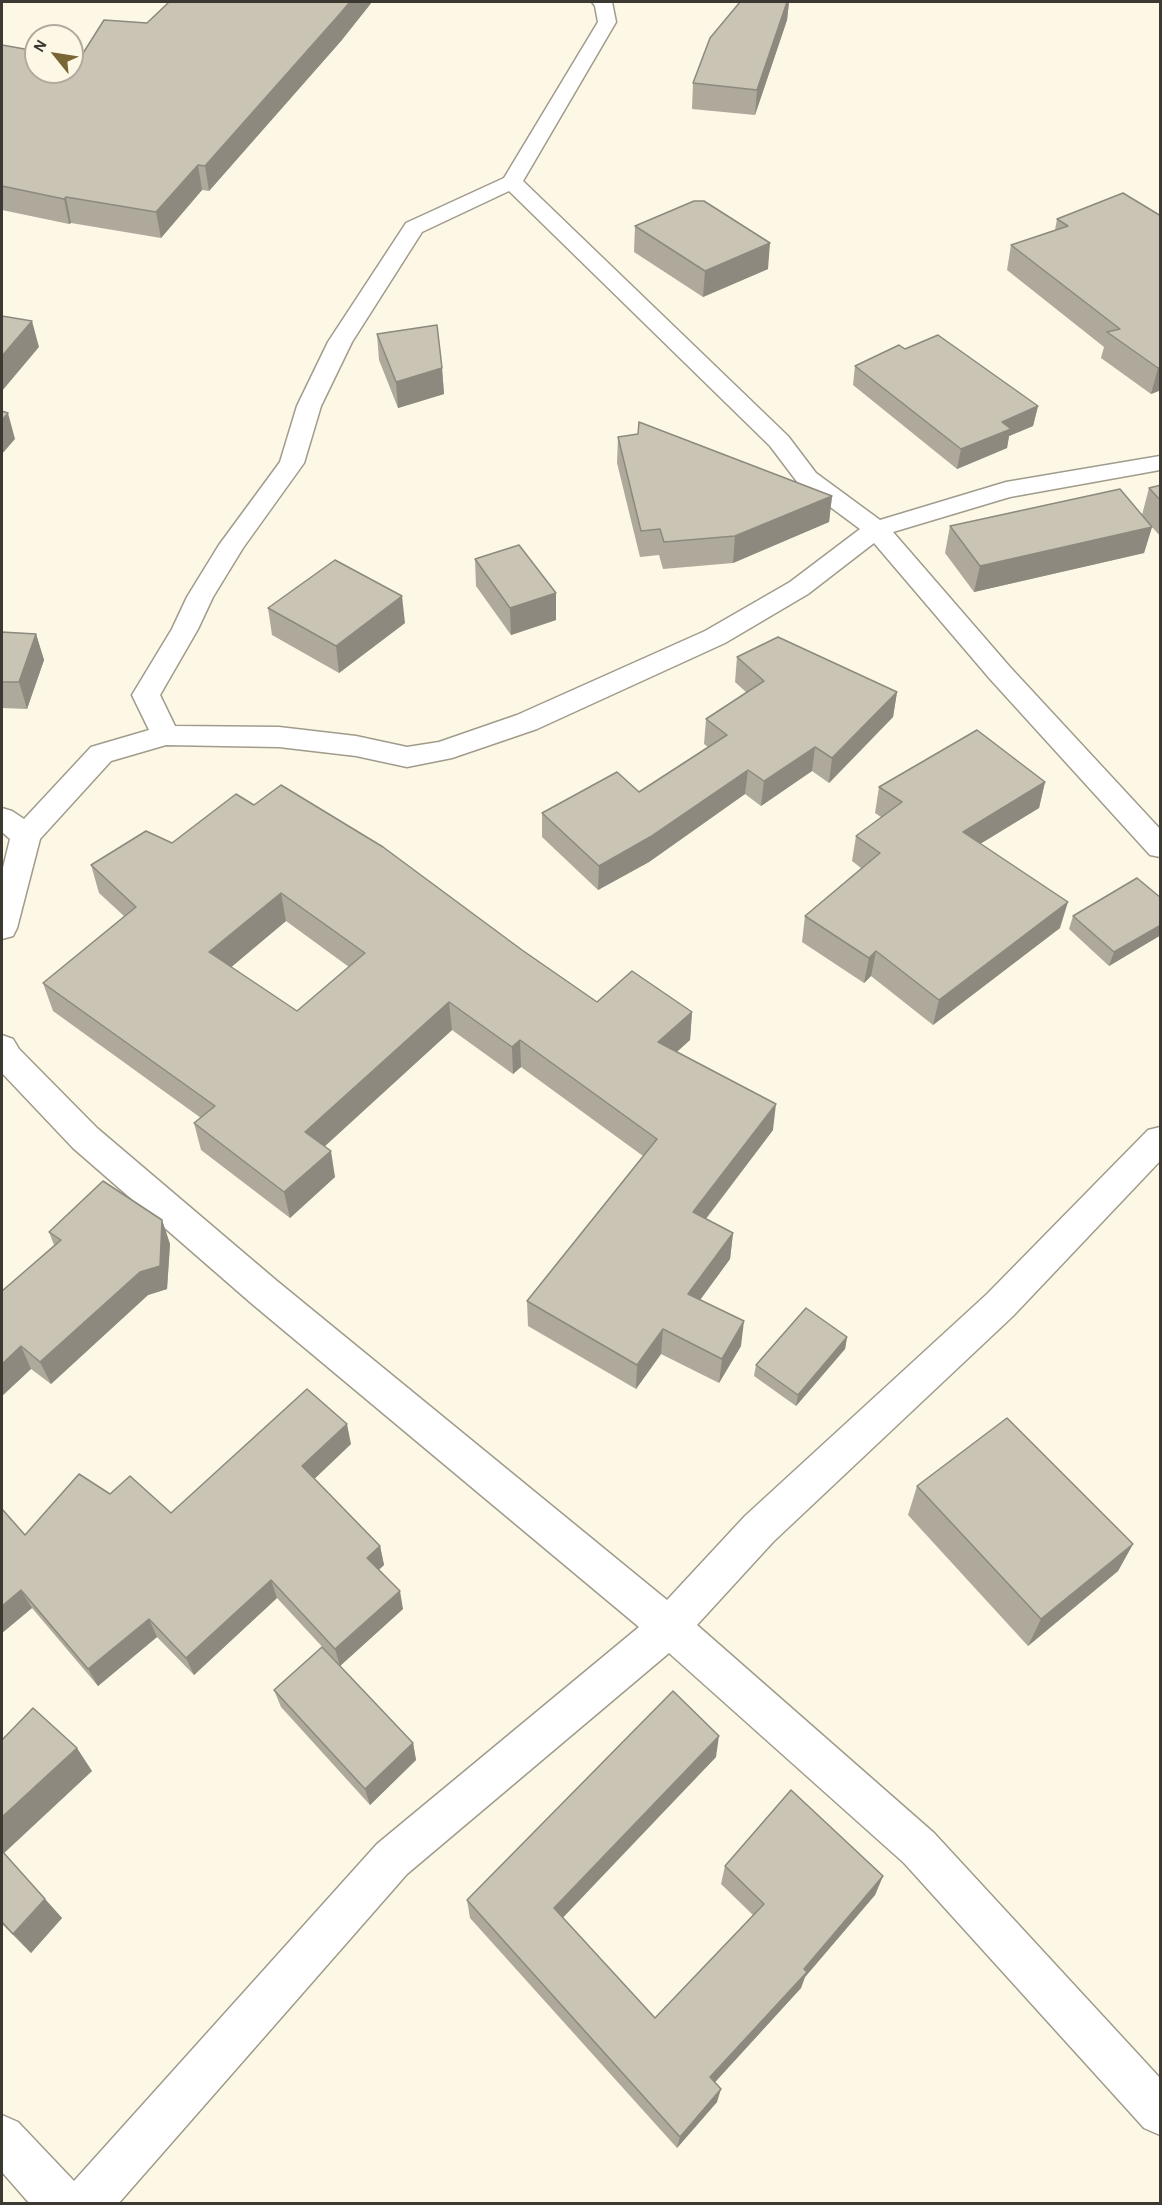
<!DOCTYPE html>
<style>
body{margin:0}
#map{position:relative;width:1162px;height:2205px;overflow:hidden;background:#fdf7e6;font-family:"Alegreya Sans",sans-serif}
canvas{display:block}
.frame{position:absolute;inset:0;border:3px solid #3c3933;pointer-events:none}
.north{position:absolute;left:24px;top:24px;width:60px;height:60px;box-sizing:border-box;background:#fdf7e6;border:2px solid #b0ab9e;border-radius:50%;rotate:300deg;font-size:16px;font-weight:700;line-height:24px;text-align:center;color:#3c3933}
.north::after{content:'';display:block;margin:auto;width:21px;height:27px;background:#786634;clip-path:polygon(50% 0,100% 100%,50% 72%,0 100%)}
</style>
<div id="map">
<canvas width="1162" height="2205"></canvas>
<div class="frame"></div>
<div class="north">N</div>
</div>
<script>
const g = document.querySelector('canvas').getContext('2d');
g.lineJoin = 'round';
function strokePath(path, color, width, dash) { g.strokeStyle = color; g.lineWidth = width; g.lineCap = dash ? 'butt' : 'round'; g.setLineDash(dash || []); g.stroke(path); }
function paint(path, color) { g.fillStyle = color; g.fill(path, 'evenodd'); }
const minor = new Path2D(`
 M 592,2 L 612,2 L 616,22 L 523,181 L 788,436 L 816,473 L 880,520 L 1006,482 L 1160,456 L 1160,470 L 1010,497 L 893,532 L 1010,667 L 1160,829 L 1160,857 L 1150,855 L 990,679 L 874,543 L 808,594 L 725,643 L 537,729 L 452,758 L 407,767 L 356,756 L 279,747 L 166,745 L 111,761 L 40,839 L 17,928 L 13,936 L 2,939 L 2,872 L 10,839 L 2,832 L 2,808 L 12,811 L 24,819 L 91,747 L 149,730 L 132,695 L 172,629 L 187,597 L 219,545 L 280,462 L 297,406 L 328,342 L 406,223 L 504,178 L 598,22 L 595,6 ZM 509,191 L 770,446 L 798,483 L 860,529 L 790,582 L 705,631 L 517,715 L 439,742 L 407,747 L 356,736 L 279,727 L 175,726 L 160,695 L 198,629 L 213,597 L 243,548 L 304,463 L 321,406 L 352,342 L 422,232 Z
 M 2,1035 L 13,1039 L 19,1049 L 97,1128 L 277,1281 L 667,1600 L 745,1516 L 987,1294 L 1148,1130 L 1160,1127 L 1160,1161 L 1013,1316 L 773,1542 L 697,1625 L 934,1833 L 1160,2078 L 1160,2135 L 1144,2128 L 904,1863 L 669,1653 L 407,1874 L 118,2204 L 30,2204 L 2,2172 L 2,2115 L 18,2122 L 74,2181 L 377,1844 L 639,1627 L 251,1303 L 73,1148 L 2,1073 Z`);
const wall = new Path2D(`
 M 169,2 L 372,2 L 341,41 L 209,191 L 202,190 L 161,238 L 71,223 L 69,224 L 2,210 L 2,45 L 80,58 L 147,23 Z
 M 740,2 L 789,2 L 787,20 L 755,115 L 692,109 L 693,83 Z
 M 1161,216 L 1161,390 L 1151,394 L 1101,358 L 1104,347 L 1007,270 L 1011,245 L 1055,230 L 1057,219 Z
 M 635,226 L 768,269 L 703,297 L 634,252 Z
 M 377,334 L 442,368 L 444,394 L 398,408 L 379,360 Z
 M 905,349 L 1038,406 L 1033,426 L 1009,436 L 1007,448 L 957,469 L 853,385 L 855,366 Z
 M 618,437 L 832,496 L 829,522 L 733,563 L 663,569 L 659,555 L 640,557 L 617,463 Z
 M 1161,485 L 1161,537 L 1152,527 L 1144,553 L 974,592 L 945,553 L 950,526 L 1142,515 L 1149,488 Z
 M 475,559 L 556,620 L 511,635 L 476,586 Z
 M 268,608 L 405,623 L 339,673 L 272,635 Z
 M 2,632 L 36,634 L 44,660 L 27,709 L 2,708 Z
 M 737,657 L 897,692 L 893,717 L 829,783 L 812,771 L 761,806 L 745,794 L 649,862 L 598,890 L 542,837 L 542,813 L 639,792 L 708,747 L 704,744 L 706,719 L 747,693 L 735,682 Z
 M 1045,782 L 1039,808 L 980,844 L 1060,928 L 933,1025 L 871,976 L 864,983 L 802,942 L 805,916 L 861,868 L 852,861 L 856,836 L 881,817 L 875,813 L 879,787 Z
 M 254,805 L 522,950 L 597,1002 L 692,1012 L 690,1040 L 676,1052 L 773,1130 L 706,1219 L 733,1233 L 730,1259 L 700,1300 L 741,1346 L 719,1383 L 661,1354 L 636,1389 L 528,1326 L 527,1301 L 643,1156 L 521,1067 L 513,1074 L 452,1030 L 324,1146 L 335,1177 L 290,1218 L 201,1150 L 194,1123 L 201,1118 L 53,1011 L 43,983 L 124,916 L 99,893 L 91,865 L 172,843 ZM 286,921 L 349,967 L 297,1011 L 231,967 Z
 M 1161,898 L 1161,935 L 1109,966 L 1069,929 L 1073,916 Z
 M 162,1220 L 170,1244 L 167,1289 L 148,1295 L 51,1384 L 31,1369 L 2,1396 L 2,1291 L 54,1245 L 49,1232 Z
 M 847,1337 L 845,1349 L 796,1406 L 754,1376 L 756,1365 Z
 M 351,1444 L 314,1479 L 380,1546 L 384,1565 L 379,1570 L 403,1609 L 340,1666 L 277,1598 L 194,1675 L 157,1637 L 98,1686 L 32,1608 L 2,1633 L 25,1535 L 110,1494 L 171,1513 Z
 M 917,1486 L 1133,1544 L 1118,1571 L 1028,1646 L 908,1515 Z
 M 274,1690 L 413,1743 L 416,1760 L 370,1805 L 281,1707 Z
 M 2,1740 L 92,1771 L 4,1853 L 45,1899 L 62,1918 L 31,1953 L 2,1924 Z
 M 716,1757 L 562,1917 L 655,2018 L 753,1915 L 721,1884 L 725,1866 L 883,1876 L 875,1895 L 805,1977 L 801,1988 L 715,2082 L 717,2102 L 677,2148 L 470,1918 L 467,1900 Z`);
const shadedWall = new Path2D(`
 M 350,2 L 372,2 L 341,41 L 209,191 L 205,166 Z
 M 787,2 L 789,2 L 787,20 L 755,115 L 757,90 Z
 M 198,165 L 202,190 L 161,238 L 156,212 Z
 M 66,197 L 71,223 L 69,224 L 64,199 Z
 M 770,243 L 768,269 L 703,297 L 705,271 Z
 M 32,321 L 39,347 L 2,391 L 2,356 Z
 M 1161,367 L 1161,390 L 1151,394 L 1158,368 Z
 M 442,368 L 444,394 L 398,408 L 396,382 Z
 M 1038,406 L 1033,426 L 1009,436 L 1007,448 L 957,469 L 961,449 L 1002,422 Z
 M 8,413 L 15,439 L 2,454 L 2,420 Z
 M 832,496 L 829,522 L 733,563 L 735,536 Z
 M 1152,527 L 1144,553 L 974,592 L 980,566 Z
 M 556,593 L 556,620 L 511,635 L 510,608 Z
 M 402,596 L 405,623 L 339,673 L 336,646 Z
 M 36,634 L 44,660 L 27,709 L 19,682 Z
 M 897,692 L 893,717 L 829,783 L 832,758 Z
 M 815,747 L 812,771 L 761,806 L 764,781 Z
 M 748,770 L 745,794 L 649,862 L 598,890 L 599,866 Z
 M 1045,782 L 1039,808 L 957,858 L 963,832 Z
 M 281,893 L 286,921 L 216,980 L 209,952 Z
 M 1068,902 L 1060,928 L 933,1025 L 939,1000 Z
 M 1161,925 L 1161,935 L 1109,966 L 1114,952 Z
 M 876,951 L 871,976 L 864,983 L 869,958 Z
 M 449,1002 L 452,1030 L 311,1159 L 305,1132 Z
 M 692,1012 L 690,1040 L 657,1070 L 658,1042 Z
 M 520,1040 L 521,1067 L 513,1074 L 512,1047 Z
 M 776,1104 L 773,1130 L 691,1238 L 693,1212 Z
 M 331,1151 L 335,1177 L 290,1218 L 284,1192 Z
 M 162,1220 L 170,1244 L 167,1289 L 148,1295 L 51,1384 L 40,1362 L 140,1272 Z
 M 733,1233 L 730,1259 L 686,1319 L 688,1294 Z
 M 744,1321 L 741,1346 L 719,1383 L 722,1359 Z
 M 663,1329 L 661,1354 L 636,1389 L 637,1365 Z
 M 847,1337 L 845,1349 L 796,1406 L 798,1395 Z
 M 21,1346 L 31,1369 L 2,1396 L 2,1364 Z
 M 347,1424 L 351,1444 L 307,1486 L 302,1466 Z
 M 1133,1544 L 1118,1571 L 1028,1646 L 1041,1619 Z
 M 380,1546 L 384,1565 L 371,1576 L 367,1558 Z
 M 271,1580 L 277,1598 L 194,1675 L 186,1658 Z
 M 21,1590 L 32,1608 L 2,1633 L 2,1606 Z
 M 400,1591 L 403,1609 L 340,1666 L 335,1649 Z
 M 149,1619 L 157,1637 L 98,1686 L 88,1669 Z
 M 719,1736 L 716,1757 L 555,1926 L 554,1908 Z
 M 413,1743 L 416,1760 L 370,1805 L 365,1789 Z
 M 77,1748 L 92,1771 L 3,1854 L 2,1852 L 2,1817 Z
 M 883,1876 L 875,1895 L 805,1977 L 801,1988 L 707,2091 L 710,2077 Z
 M 45,1899 L 62,1918 L 31,1953 L 13,1934 Z
 M 721,2089 L 717,2102 L 677,2148 L 680,2137 Z`);
const building = new Path2D(`
 M 169,2 L 350,2 L 338,16 L 205,166 L 198,165 L 156,212 L 66,197 L 64,199 L 2,186 L 2,45 L 36,51 L 36,72 L 72,72 L 72,57 L 80,58 L 104,20 L 147,23 Z
 M 740,2 L 787,2 L 757,90 L 693,83 L 710,38 Z
 M 1123,193 L 1161,216 L 1161,367 L 1158,368 L 1107,332 L 1120,329 L 1011,245 L 1068,226 L 1057,219 Z
 M 694,201 L 704,201 L 770,243 L 705,271 L 635,226 Z
 M 2,316 L 32,321 L 2,356 Z
 M 437,325 L 442,368 L 396,382 L 377,334 Z
 M 938,335 L 1038,406 L 1002,422 L 1011,429 L 961,449 L 855,366 L 899,345 L 905,349 Z
 M 2,411 L 8,413 L 2,420 Z
 M 639,422 L 832,496 L 735,536 L 664,542 L 660,529 L 641,531 L 618,437 L 638,434 Z
 M 1161,485 L 1161,501 L 1149,488 Z
 M 1120,489 L 1152,527 L 980,566 L 950,526 Z
 M 519,545 L 556,593 L 510,608 L 475,559 Z
 M 335,560 L 402,596 L 336,646 L 268,608 Z
 M 2,632 L 36,634 L 19,682 L 2,682 Z
 M 778,637 L 897,692 L 832,758 L 815,747 L 764,781 L 748,770 L 650,837 L 599,866 L 542,813 L 617,772 L 639,792 L 727,735 L 706,719 L 764,681 L 737,657 Z
 M 977,730 L 1045,782 L 963,832 L 1068,902 L 939,1000 L 876,951 L 869,958 L 805,916 L 880,853 L 856,836 L 902,802 L 879,787 Z
 M 281,785 L 383,847 L 522,950 L 597,1002 L 632,971 L 692,1012 L 658,1042 L 776,1104 L 693,1212 L 733,1233 L 688,1294 L 744,1321 L 722,1359 L 663,1329 L 637,1365 L 527,1301 L 657,1139 L 520,1040 L 512,1047 L 449,1002 L 305,1132 L 331,1151 L 284,1192 L 194,1123 L 215,1106 L 43,983 L 136,907 L 91,865 L 146,831 L 172,843 L 236,794 L 254,805 ZM 281,893 L 365,953 L 297,1011 L 209,952 Z
 M 1137,878 L 1161,898 L 1161,925 L 1114,952 L 1073,916 Z
 M 103,1181 L 162,1220 L 160,1266 L 140,1272 L 40,1362 L 21,1346 L 2,1364 L 2,1291 L 61,1240 L 49,1232 Z
 M 806,1308 L 847,1337 L 798,1395 L 756,1365 Z
 M 307,1389 L 347,1424 L 302,1466 L 380,1546 L 367,1558 L 400,1591 L 335,1649 L 271,1580 L 186,1658 L 149,1619 L 88,1669 L 21,1590 L 2,1606 L 2,1509 L 25,1535 L 79,1474 L 110,1494 L 130,1476 L 171,1513 Z
 M 1007,1418 L 1133,1544 L 1041,1619 L 917,1486 Z
 M 322,1647 L 413,1743 L 365,1789 L 274,1690 Z
 M 673,1691 L 719,1736 L 554,1908 L 655,2018 L 764,1904 L 725,1866 L 791,1790 L 883,1876 L 804,1969 L 807,1972 L 710,2077 L 721,2089 L 680,2137 L 467,1900 Z
 M 33,1708 L 77,1748 L 2,1817 L 2,1740 Z
 M 2,1851 L 45,1899 L 13,1934 L 2,1922 Z`);
strokePath(minor, '#a19b8c', 3);
paint(minor, '#fff');
paint(wall, '#aea99b');
paint(shadedWall, '#8d897e');
paint(building, '#cac4b4');
strokePath(building, '#8d897e', 1.5);
</script>
